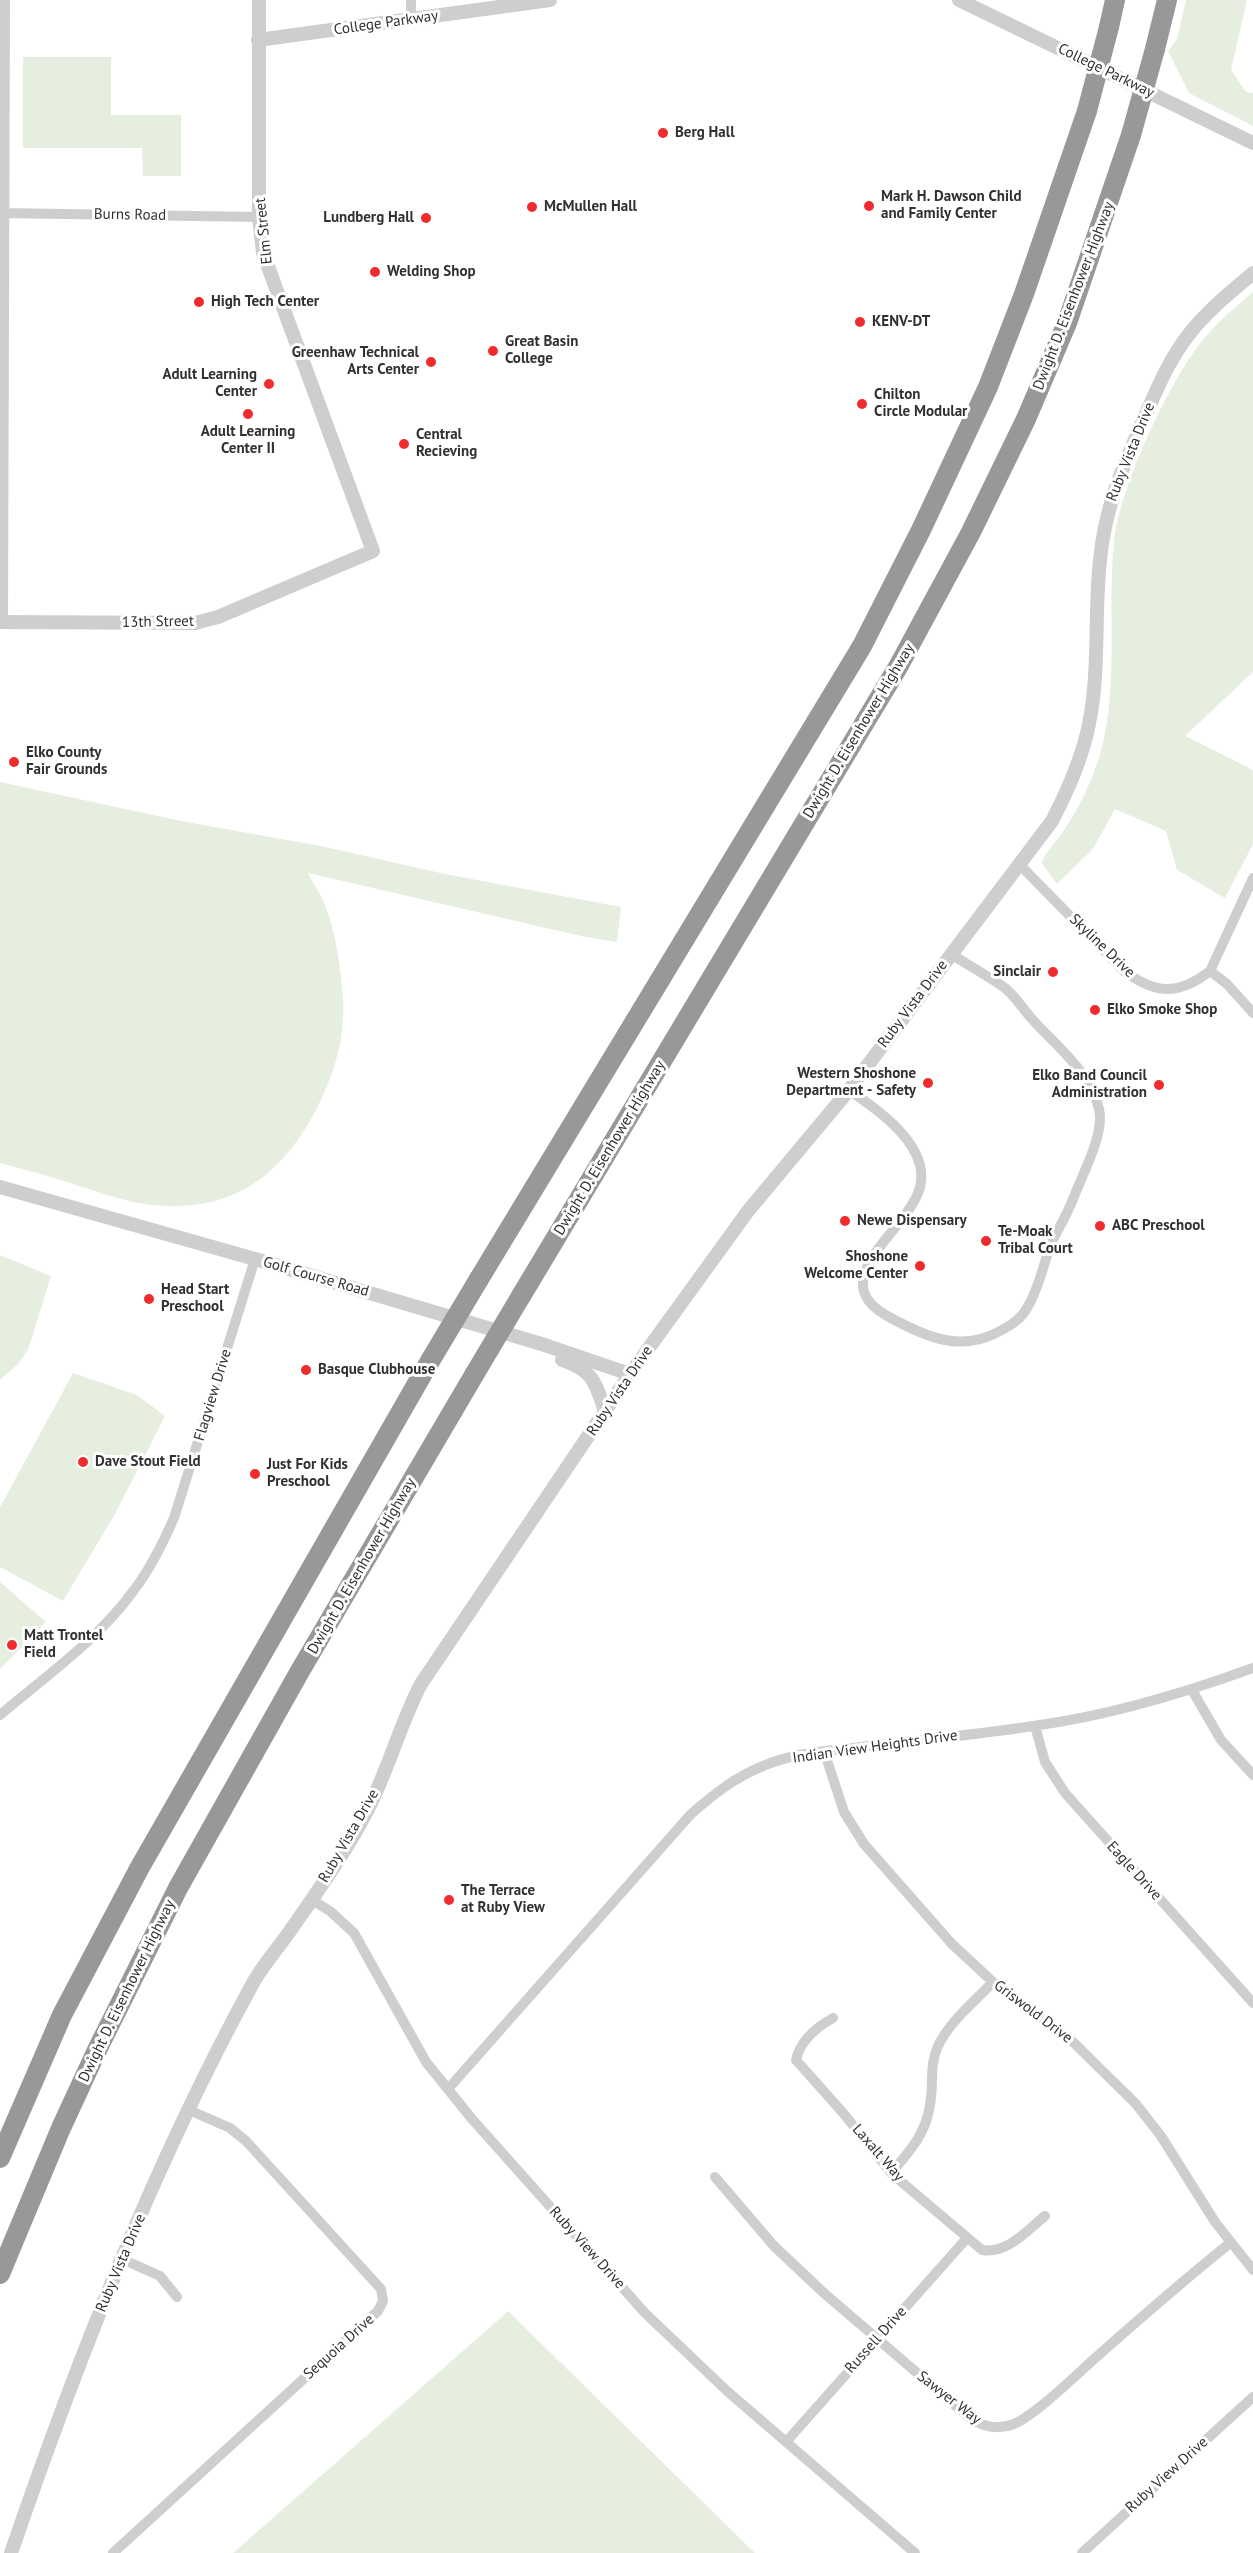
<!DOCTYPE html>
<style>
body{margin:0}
canvas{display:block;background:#fff}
</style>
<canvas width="1253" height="2553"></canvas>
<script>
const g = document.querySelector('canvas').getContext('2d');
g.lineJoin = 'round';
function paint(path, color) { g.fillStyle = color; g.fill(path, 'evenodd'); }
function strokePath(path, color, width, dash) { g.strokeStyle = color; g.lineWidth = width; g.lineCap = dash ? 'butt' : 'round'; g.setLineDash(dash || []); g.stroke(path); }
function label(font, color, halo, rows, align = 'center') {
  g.font = font + ' "PT Sans",sans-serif'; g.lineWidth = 6; g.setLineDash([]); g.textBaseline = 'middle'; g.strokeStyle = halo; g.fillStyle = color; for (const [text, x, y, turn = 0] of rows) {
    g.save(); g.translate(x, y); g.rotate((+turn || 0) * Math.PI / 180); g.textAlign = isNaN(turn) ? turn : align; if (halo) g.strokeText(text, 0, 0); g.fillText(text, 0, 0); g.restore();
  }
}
const green = new Path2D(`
 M 1186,0 L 1247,0 L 1231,70 L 1246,92 L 1253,93 L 1253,126 L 1189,93 L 1168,51 L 1177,39 Z
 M 23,57 L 111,57 L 111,115 L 181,115 L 181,176 L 143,176 L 142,148 L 23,148 Z
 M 1253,292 L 1253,672 L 1185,736 L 1253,770 L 1253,844 L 1225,898 L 1177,870 L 1166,831 L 1115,809 L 1093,849 L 1057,884 L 1042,863 C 1046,851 1055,843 1062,833 C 1079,809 1093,779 1101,751 C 1119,683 1107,610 1114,542 C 1119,489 1166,389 1198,346 C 1213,326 1234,308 1253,292 Z
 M 0,782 L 181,821 L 321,846 L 445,874 L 621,907 L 617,942 L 585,937 L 308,873 C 313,884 321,894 325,905 C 336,934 341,968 343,999 C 345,1041 334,1075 315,1112 C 285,1167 246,1203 181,1206 C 144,1208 113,1197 79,1186 C 53,1177 26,1170 0,1163 Z
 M 0,1255 L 51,1276 L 28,1350 L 17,1365 L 0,1380 Z
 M 73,1373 L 137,1395 L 165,1416 L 115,1514 L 63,1601 L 0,1567 L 0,1507 Z
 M 0,1582 L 46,1622 L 0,1669 Z
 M 508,2311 L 755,2553 L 233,2553 L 488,2329 Z`);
const minor = new Path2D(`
 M 411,20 L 411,0
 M 0,213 L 259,217
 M 3,622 L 5,0
 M 1019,864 L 1124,971 C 1155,994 1178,996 1210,971 L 1253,878
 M 1210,971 L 1227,984 L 1253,1013
 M 849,1090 C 877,1109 926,1143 921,1182 C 916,1227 817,1278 889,1317 C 926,1337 961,1353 1000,1331 C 1011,1325 1021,1319 1027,1308 C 1039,1289 1043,1265 1051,1244 C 1058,1229 1067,1215 1073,1199 C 1082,1175 1105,1134 1099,1109 C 1091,1072 1055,1045 1032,1019 C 1023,1009 1015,996 1005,988 C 988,976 968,965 951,954
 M 1192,1690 L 1221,1740 L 1253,1775
 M 0,1715 C 46,1676 99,1639 134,1590 C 151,1568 163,1543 174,1518 L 255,1259
 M 1035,1726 L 1045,1762 L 1065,1793 L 1253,2003
 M 824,1751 L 844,1812 L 864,1844 L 952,1944 L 993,1982 L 1073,2042 L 1136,2104 L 1161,2136 L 1215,2222 L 1253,2270
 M 312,1900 L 330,1911 L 354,1933 L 426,2062 L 472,2119 L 645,2313 L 727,2391 L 915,2553
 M 833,2018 C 817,2027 800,2041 796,2060 L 844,2114 L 891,2173 L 982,2250 C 1008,2254 1026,2231 1045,2216
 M 448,2089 L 691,1814 C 713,1795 735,1777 763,1766 C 793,1753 828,1751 861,1747 C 918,1740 976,1735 1033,1726 C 1108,1716 1182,1694 1253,1668
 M 891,2173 C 909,2152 926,2134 930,2105 C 934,2084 929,2066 938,2046 C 950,2021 974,2002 993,1982
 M 715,2177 L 774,2246 L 825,2294 L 971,2419 C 984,2427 999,2430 1014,2424 C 1036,2414 1074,2377 1093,2360 C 1138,2320 1183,2281 1230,2243
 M 122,2259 L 160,2276 L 177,2297
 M 786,2442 L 967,2238
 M 113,2553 L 378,2311 L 383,2301 L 381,2289 L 246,2141 L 230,2128 L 189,2110
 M 1082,2553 L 1253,2397`);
const tertiary = new Path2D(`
 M 959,0 L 1253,143
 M 258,40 L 550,0
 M 0,622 L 195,623 L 218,617 L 373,551 L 263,253 L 259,217 L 259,0
 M 0,1187 L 255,1259 L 545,1345 L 630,1374
 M 562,1360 C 594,1371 595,1382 605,1411
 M 11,2553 C 78,2358 154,2164 253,1983 C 263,1965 278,1948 290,1931 C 317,1892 346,1852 368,1809 C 389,1768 400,1724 421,1684 L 630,1374 L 748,1211 L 849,1090 L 1052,821 C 1068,790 1082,759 1089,724 C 1100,670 1094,614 1100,560 C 1105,507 1122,469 1143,421 C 1156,391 1169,359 1190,333 C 1208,310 1231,292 1253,273`);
const motorway = new Path2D(`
 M 1109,27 L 1115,0
 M 1155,49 L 1167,0
 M 479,1279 L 862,646 L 921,530 L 988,387 L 1024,294 L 1087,111
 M 521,1296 L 898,667 L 971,532 L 1026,419 L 1067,323 L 1131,135
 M 0,2158 L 62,2015 L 140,1867 L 430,1361
 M 0,2274 L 61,2128 L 98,2048 L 178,1888 L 300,1671 L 474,1375`);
const motorwayBridge = new Path2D(`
 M 1087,111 L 1109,27
 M 1131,135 L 1155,49
 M 430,1361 L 479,1279
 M 474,1375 L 521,1296`);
const markers = [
 [663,133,6,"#f02b2e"],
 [869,206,6,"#f02b2e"],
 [532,207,6,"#f02b2e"],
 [426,218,6,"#f02b2e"],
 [375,272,6,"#f02b2e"],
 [199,302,6,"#f02b2e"],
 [860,322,6,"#f02b2e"],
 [493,351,6,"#f02b2e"],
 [431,362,6,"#f02b2e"],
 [269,384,6,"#f02b2e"],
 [862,404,6,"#f02b2e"],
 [248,414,6,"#f02b2e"],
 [404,444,6,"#f02b2e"],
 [14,762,6,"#f02b2e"],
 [1053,972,6,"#f02b2e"],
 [1095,1010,6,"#f02b2e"],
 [928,1083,6,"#f02b2e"],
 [1159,1085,6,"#f02b2e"],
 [845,1221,6,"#f02b2e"],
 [1100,1226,6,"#f02b2e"],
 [986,1241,6,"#f02b2e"],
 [920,1266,6,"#f02b2e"],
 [149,1299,6,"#f02b2e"],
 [306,1370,6,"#f02b2e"],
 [83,1462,6,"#f02b2e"],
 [255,1474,6,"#f02b2e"],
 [12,1645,6,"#f02b2e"],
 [449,1900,6,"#f02b2e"]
];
const streetNames = [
 ["College Parkway",386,23,-8],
 ["College Parkway",1106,71,26],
 ["Burns Road",130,215,1],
 ["Elm Street",264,231,-96],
 ["Dwight D. Eisenhower Highway",1074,296,-69],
 ["Ruby Vista Drive",1131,452,-68],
 ["13th Street",158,622,-1],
 ["Dwight D. Eisenhower Highway",859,731,-59],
 ["Skyline Drive",1102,946,44],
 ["Ruby Vista Drive",913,1004,-53],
 ["Dwight D. Eisenhower Highway",610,1148,-59],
 ["Golf Course Road",316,1277,16],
 ["Ruby Vista Drive",620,1391,-56],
 ["Flagview Drive",213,1395,-73],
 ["Dwight D. Eisenhower Highway",362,1566,-60],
 ["Indian View Heights Drive",875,1747,-8],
 ["Ruby Vista Drive",349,1836,-60],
 ["Eagle Drive",1134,1871,48],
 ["Dwight D. Eisenhower Highway",127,1991,-64],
 ["Griswold Drive",1033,2012,37],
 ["Laxalt Way",878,2153,49],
 ["Ruby View Drive",587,2248,48],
 ["Ruby Vista Drive",121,2263,-67],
 ["Russell Drive",876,2340,-48],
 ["Sequoia Drive",339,2347,-42],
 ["Sawyer Way",949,2398,38],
 ["Ruby View Drive",1167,2475,-42]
];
const poiNames = [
 ["Berg Hall",675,133],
 ["Mark H. Dawson Child",881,197],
 ["and Family Center",881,214],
 ["McMullen Hall",544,207],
 ["Lundberg Hall",414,218,"right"],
 ["Welding Shop",387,272],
 ["High Tech Center",211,302],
 ["KENV-DT",872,322],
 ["Great Basin",505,342],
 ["College",505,359],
 ["Greenhaw Technical",419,353,"right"],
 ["Arts Center",419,370,"right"],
 ["Adult Learning",257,375,"right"],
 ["Center",257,392,"right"],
 ["Chilton",874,395],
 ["Circle Modular",874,412],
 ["Adult Learning",248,432,"center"],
 ["Center II",248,449,"center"],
 ["Central",416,435],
 ["Recieving",416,452],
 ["Elko County",26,753],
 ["Fair Grounds",26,770],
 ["Sinclair",1041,972,"right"],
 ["Elko Smoke Shop",1107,1010],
 ["Western Shoshone",916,1074,"right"],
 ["Department - Safety",916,1091,"right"],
 ["Elko Band Council",1147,1076,"right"],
 ["Administration",1147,1093,"right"],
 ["Newe Dispensary",857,1221],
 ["ABC Preschool",1112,1226],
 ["Te-Moak",998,1232],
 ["Tribal Court",998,1249],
 ["Shoshone",908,1257,"right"],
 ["Welcome Center",908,1274,"right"],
 ["Head Start",161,1290],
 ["Preschool",161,1307],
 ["Basque Clubhouse",318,1370],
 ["Dave Stout Field",95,1462],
 ["Just For Kids",267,1465],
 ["Preschool",267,1482],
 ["Matt Trontel",24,1636],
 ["Field",24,1653],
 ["The Terrace",461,1891],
 ["at Ruby View",461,1908]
];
paint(green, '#e6efdf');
strokePath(minor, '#cecece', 10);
strokePath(tertiary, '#cecece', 14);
strokePath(motorway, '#989898', 20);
strokePath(motorwayBridge, '#989898', 20);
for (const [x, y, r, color] of markers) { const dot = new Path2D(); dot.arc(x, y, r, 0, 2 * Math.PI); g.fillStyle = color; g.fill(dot); strokePath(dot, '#fff', 2); }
label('15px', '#313131', '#fff', streetNames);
label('bold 15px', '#313131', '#fff', poiNames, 'left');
</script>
